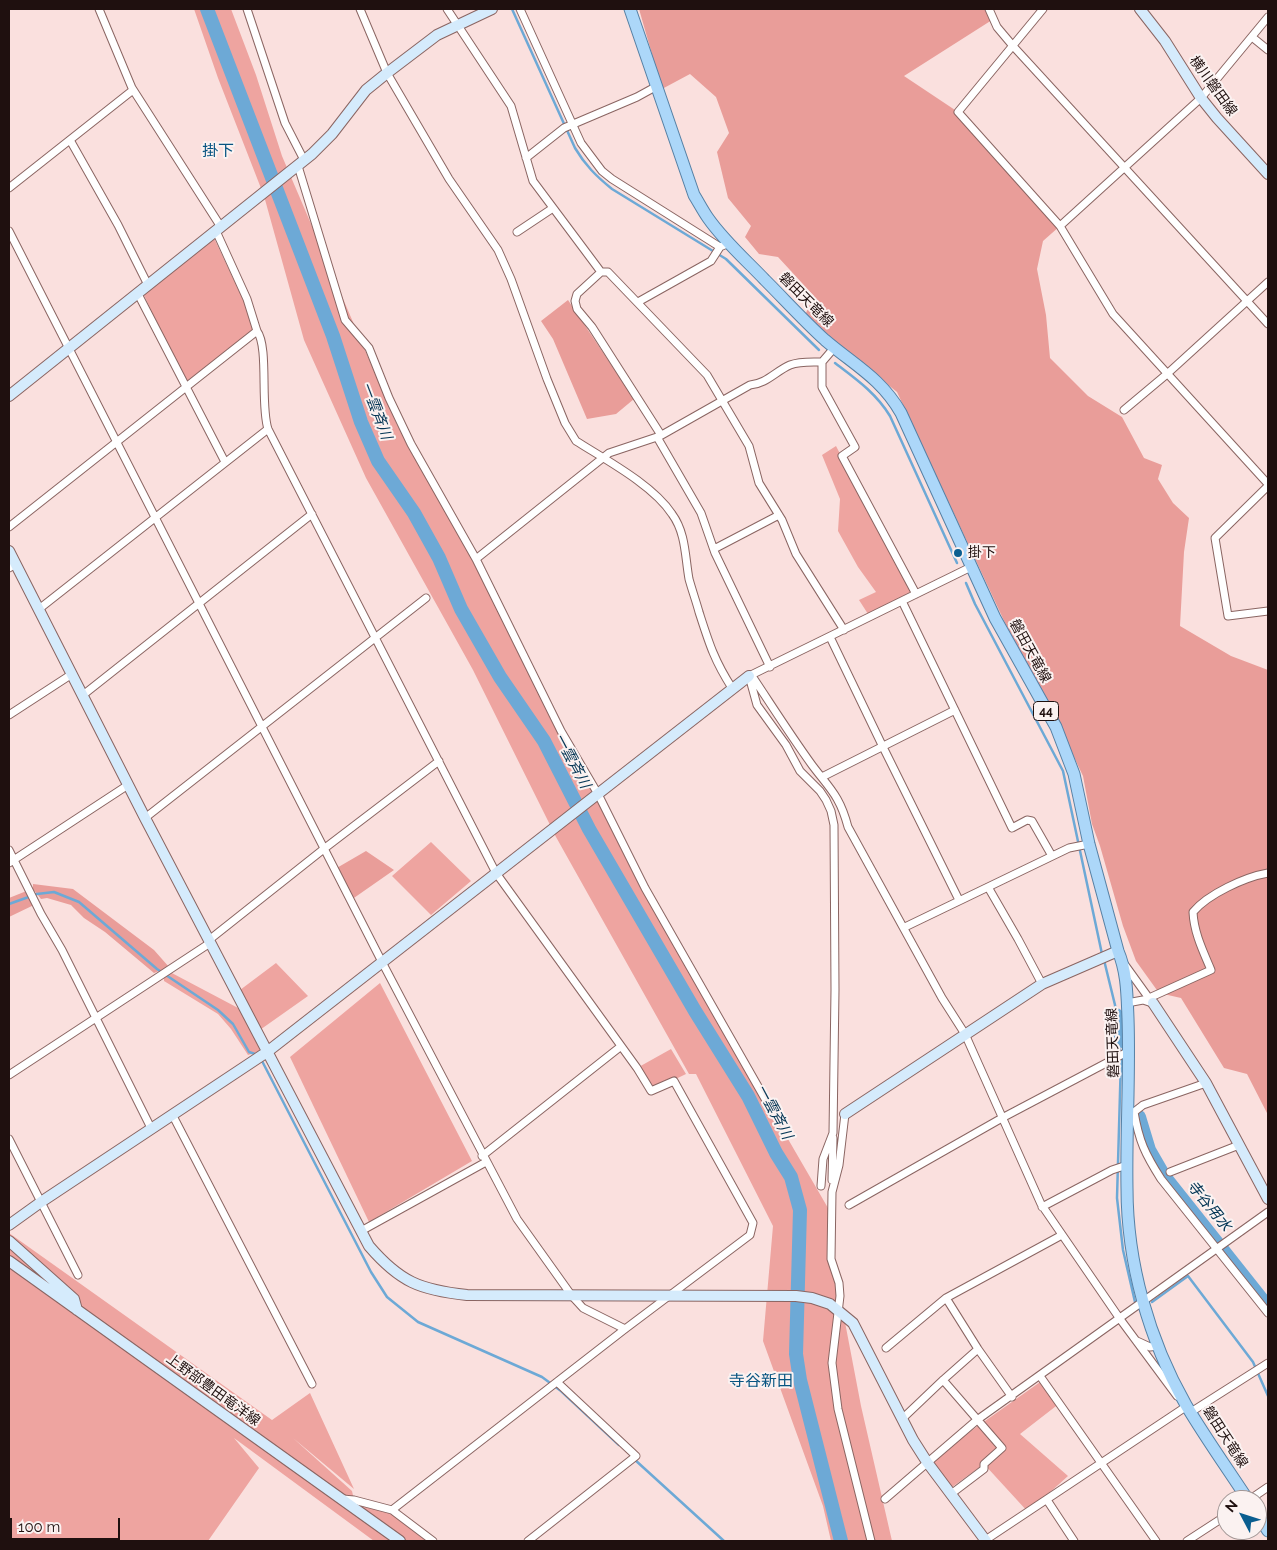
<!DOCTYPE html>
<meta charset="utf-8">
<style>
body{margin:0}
#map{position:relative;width:1277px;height:1550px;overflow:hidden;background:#fae0de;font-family:Raleway,sans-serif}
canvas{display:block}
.frame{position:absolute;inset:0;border:10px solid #1f100f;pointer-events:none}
.north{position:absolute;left:1217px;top:1490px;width:50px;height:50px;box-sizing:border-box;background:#fbf2f1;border:1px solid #a39897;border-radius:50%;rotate:310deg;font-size:14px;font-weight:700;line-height:20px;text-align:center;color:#1f100f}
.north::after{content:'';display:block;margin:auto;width:18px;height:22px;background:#0a5e90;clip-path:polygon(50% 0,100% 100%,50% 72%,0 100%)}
.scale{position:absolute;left:10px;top:1518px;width:110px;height:22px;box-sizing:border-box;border:2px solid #1f100f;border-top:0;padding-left:6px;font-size:15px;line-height:18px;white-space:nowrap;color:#1f100f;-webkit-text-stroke:4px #fbf2f1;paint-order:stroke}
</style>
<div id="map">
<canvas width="1277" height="1550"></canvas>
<div class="frame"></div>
<div class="north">N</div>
<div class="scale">100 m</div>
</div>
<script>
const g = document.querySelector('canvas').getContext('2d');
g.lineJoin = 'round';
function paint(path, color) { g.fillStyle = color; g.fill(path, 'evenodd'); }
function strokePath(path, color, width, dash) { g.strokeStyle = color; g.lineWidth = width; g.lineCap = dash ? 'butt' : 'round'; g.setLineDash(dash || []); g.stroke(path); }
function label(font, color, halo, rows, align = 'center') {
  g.font = font + ' Raleway,"Noto Sans JP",sans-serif'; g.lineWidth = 4; g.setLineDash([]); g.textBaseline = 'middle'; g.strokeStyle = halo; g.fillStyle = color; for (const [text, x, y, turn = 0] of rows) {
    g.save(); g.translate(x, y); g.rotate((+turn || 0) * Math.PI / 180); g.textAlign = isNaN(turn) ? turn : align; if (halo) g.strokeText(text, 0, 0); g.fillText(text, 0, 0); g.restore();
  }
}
const green = new Path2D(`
 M 194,9 L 231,9 L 256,75 L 282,156 L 397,425 L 502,611 L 608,813 L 719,1020 L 828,1208 L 840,1296 L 861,1406 L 892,1541 L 831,1541 L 823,1506 L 763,1341 L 773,1226 L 696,1074 L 689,1074 L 556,837 L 473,670 L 366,478 L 304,340 L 264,196 L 218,78 Z
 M 214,238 L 256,327 L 186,387 L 144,295 Z
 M 836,446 L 911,592 L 868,614 L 859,600 L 876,592 L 858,567 L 838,531 L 840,499 L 822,455 Z
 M 431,842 L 471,881 L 431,915 L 392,876 Z
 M 276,963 L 308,996 L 257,1032 L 236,993 Z
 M 168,971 L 240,1009 L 261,1051 L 248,1055 L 231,1029 L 218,1014 L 164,981 L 164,977 Z
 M 380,983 L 472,1161 L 369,1222 L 290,1057 Z
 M 671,1049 L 686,1074 L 651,1091 L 637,1068 Z
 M 9,1233 L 272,1420 L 310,1393 L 354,1489 L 293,1438 L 352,1491 L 354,1500 L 392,1510 L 433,1541 L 374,1541 L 234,1438 L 259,1468 L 208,1541 L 9,1541 Z
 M 1043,1380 L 1060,1403 L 1020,1434 L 1068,1476 L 1028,1512 L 984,1464 L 948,1490 L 927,1462 Z`);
const forest = new Path2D(`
 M 639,9 L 988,9 L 992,20 L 904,76 L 958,112 L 1060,226 L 1043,241 L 1037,269 L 1046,315 L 1050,358 L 1088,396 L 1122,417 L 1144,458 L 1162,465 L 1158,479 L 1173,503 L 1189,518 L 1184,552 L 1180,626 L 1231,656 L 1268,670 L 1268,1115 L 1247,1074 L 1224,1068 L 1181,998 L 1159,993 L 1136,961 L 1123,926 L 1100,846 L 1092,824 L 1083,776 L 1053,713 L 1006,625 L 897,392 L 847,352 L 805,315 L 814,296 L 778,257 L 759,254 L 745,237 L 751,226 L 728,198 L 717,152 L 729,133 L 716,97 L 690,74 L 662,89 Z
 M 568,300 L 634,399 L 616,414 L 587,419 L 553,339 L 541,321 Z
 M 366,851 L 394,870 L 351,900 L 335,869 Z
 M 33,884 L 73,889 L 154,950 L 169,967 L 154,973 L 105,932 L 84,918 L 71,905 L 47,898 L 41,899 L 33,889 Z
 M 29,890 L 36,904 L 9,917 L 9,898 Z`);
const stream = new Path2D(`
 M 512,9 L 575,148 C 585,165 596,176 612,189 L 726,259 L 819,350
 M 835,363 C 856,379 876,393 890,416 L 957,563
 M 966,583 L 975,604 L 1063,771 L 1102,954
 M 9,904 L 37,894 L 54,892 L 79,902 L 157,969 L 218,1010 L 233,1024 L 249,1052 L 258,1055
 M 1104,960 L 1115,1005 L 1121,1058 L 1117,1198 L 1123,1250 L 1135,1302
 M 261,1059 L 371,1272 L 387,1297 L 418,1322 L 542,1377 L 561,1391 L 619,1445
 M 1152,1302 L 1188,1276 L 1253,1362 L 1268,1396
 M 634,1459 L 724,1541`);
const river = new Path2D(`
 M 207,9 L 333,336 L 361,422 L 378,461 L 414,513 L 439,558 L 461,609 L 500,677 L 544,741 L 589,829 L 695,1011 L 748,1096 L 776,1153 L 791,1177 L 800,1210 L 796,1354 L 800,1380 L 841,1541
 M 1116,1015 L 1122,1041
 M 1139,1117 L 1149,1150 L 1164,1176 L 1268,1307`);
const street = new Path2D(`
 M 99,9 L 132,88 L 221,227
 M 247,9 L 285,123 L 304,160
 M 360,9 L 387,73 L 449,179 L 498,250 L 511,279 L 547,379 L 565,423 L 576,441 C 606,460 653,485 672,514 C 686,533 685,557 689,579 C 692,590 696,601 699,612 C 709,643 714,660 732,688
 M 447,9 L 511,106 L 533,181 L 601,272
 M 520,9 L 581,143 L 602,171 L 612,179 L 720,247 L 729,243
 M 989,9 L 997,27 L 1013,46 L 1268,324
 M 1043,9 L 958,112 L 1060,226 L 1113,314 L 1268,484
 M 1252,37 L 1268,50
 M 70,140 L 118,225 L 148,285
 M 526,158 L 564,128 L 637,97 L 657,86
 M 298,166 L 345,320 L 369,348 L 389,398 L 411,444 L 476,559 L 561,731 L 598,794 L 645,888 L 768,1104
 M 9,188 L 133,90
 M 1060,226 L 1201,98 L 1268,17
 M 9,231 L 382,962 L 517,1219 L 572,1296 L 583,1308 L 625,1329
 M 216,231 L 247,299 L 257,331 C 269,347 260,405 268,429 L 496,873 L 637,1068 L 651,1091 L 674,1081 L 753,1223 L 750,1235 L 625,1329 L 392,1510
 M 517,232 L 553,208
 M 138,294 L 225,462
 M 638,302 L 711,261 L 720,247
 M 834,348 L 822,362 L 822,387 L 855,447 L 842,456 L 916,594
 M 1124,410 L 1167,374 L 1268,282
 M 661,435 L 592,327 L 577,309 L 575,301 L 577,294 L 601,272 L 608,272 L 707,375 L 749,446 L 759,483 L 782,520 L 796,554 L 844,630
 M 657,437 L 701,513 L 715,553 L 770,667
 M 1268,486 L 1215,538 L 1228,616 L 1268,611
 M 9,527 L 257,331
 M 714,549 L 779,515
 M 476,559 L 609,453 L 660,436 L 750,385 C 766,384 776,371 790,365 C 800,361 812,362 822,362
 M 9,568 L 15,564
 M 902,601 L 1012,828 L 1027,820 L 1032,821 L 1052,856
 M 39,609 L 268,429
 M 830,637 L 882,745 L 959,900
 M 752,676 C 772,706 791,736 812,765 C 830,789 840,796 848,827 L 942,998 L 965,1034 L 1041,1204 L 1120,1319 L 1177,1396
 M 83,695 L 312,514
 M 9,715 L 72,674
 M 822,777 L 955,710
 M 145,818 L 426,598
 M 9,850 L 41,914 L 62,950 L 151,1128
 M 9,863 L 128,785
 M 988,887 L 1018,939 L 1042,984
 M 905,927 L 1069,848 L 1089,844
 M 209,940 L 325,848 L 439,761
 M 1125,965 L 1151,1001
 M 1149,998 L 1211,970 C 1203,951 1194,933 1193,912 C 1208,894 1245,877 1268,873
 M 1127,1003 L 1143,1000 L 1152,1003
 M 9,1075 L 210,943
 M 1134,1112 L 1143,1105 L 1206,1083
 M 1128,1113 L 1134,1112 C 1139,1141 1145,1154 1161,1179 L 1268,1313
 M 172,1114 L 312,1384
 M 845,1114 L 839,1165 L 832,1192 L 831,1259 L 839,1283 L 840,1296 L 832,1363 L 838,1409 L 871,1541
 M 9,1139 L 78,1275
 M 482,1156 L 620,1047
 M 1170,1172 L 1239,1145
 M 832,1180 L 833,1138
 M 821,1186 L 823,1159 L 833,1133 L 835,990 L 834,825 L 831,811 L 826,800 L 820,791 L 800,771 L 786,745 L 757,705 L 749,676 L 971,567
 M 849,1205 L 1002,1118 L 1129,1051
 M 1042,1207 L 1112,1170 L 1127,1165
 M 361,1231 L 486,1162
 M 946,1298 L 978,1349 L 1012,1397
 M 1137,1341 L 1150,1347 L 1158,1346
 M 886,1348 L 946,1298 L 1062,1235
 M 1040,1376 L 1156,1541
 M 943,1380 L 1002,1448 L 984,1464 L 984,1469 L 951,1494
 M 1191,1412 L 1268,1363
 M 902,1419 L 943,1380 L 978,1349
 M 343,1499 L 354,1500 L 392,1510 L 433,1541
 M 885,1499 L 977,1420 L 1268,1212
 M 1047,1500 L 1074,1541
 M 1249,1500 L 1268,1487
 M 528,1541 L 636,1456 L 557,1382
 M 984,1541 L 1187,1406 L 1186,1406
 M 1187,1541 L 1227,1515`);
const secondary = new Path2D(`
 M 1140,9 L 1165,41 L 1201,98 L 1217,118 L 1268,174
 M 9,396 L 312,154 L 332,134 L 366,90 L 387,73 L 437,35 L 492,9
 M 9,551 L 145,818 L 369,1246 C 400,1282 420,1290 467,1295 L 796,1296 L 812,1298 L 830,1304 L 853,1323 L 913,1440 L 927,1462 L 986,1541
 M 1153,1003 L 1206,1083 L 1268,1199
 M 845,1114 L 1042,984 L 1118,951
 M 9,1225 L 41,1202 L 267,1052 L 749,676
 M 9,1241 L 74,1299 L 77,1310
 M 9,1261 L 400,1541`);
const primary = new Path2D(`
 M 630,9 L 694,195 C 699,203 703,211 708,218 C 724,241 746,260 765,280 C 785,300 804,321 825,340 C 854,365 881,378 901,413 L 995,618 L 1056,727 L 1074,774 L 1089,844 L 1118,951 C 1127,972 1127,995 1128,1018 C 1130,1074 1126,1131 1127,1188 C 1127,1263 1149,1340 1186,1405 C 1205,1437 1227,1468 1248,1500
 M 1257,1514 L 1268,1531`);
const markers = [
 [958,553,5,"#0a5e90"]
];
const shields = [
 [1046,711,25]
];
const shieldNames = [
 ["44",1046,711]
];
const streetNames = [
 ["横川磐田線",1213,86,54],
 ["磐田天竜線",806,300,45],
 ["磐田天竜線",1030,651,61],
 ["磐田天竜線",1113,1043,-92],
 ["上野部豊田竜洋線",213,1390,36],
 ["磐田天竜線",1225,1437,57]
];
const poiNames = [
 ["掛下",968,553]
];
const waterNames = [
 ["一雲斉川",376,411,69],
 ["一雲斉川",572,761,62],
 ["一雲斉川",774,1112,62],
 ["寺谷用水",1209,1206,51]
];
const quarterNames = [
 ["掛下",218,151],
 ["寺谷新田",761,1381]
];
paint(green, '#eea4a0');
paint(forest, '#e99d99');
strokePath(stream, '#6da9d6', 2.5);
strokePath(river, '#6da9d6', 14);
strokePath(street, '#8a6562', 9);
strokePath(secondary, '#8a6562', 12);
strokePath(primary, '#5680a4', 13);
strokePath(street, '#fff', 7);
strokePath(secondary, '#d5ebfc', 10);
strokePath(primary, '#acd7f9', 11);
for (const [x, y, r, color] of markers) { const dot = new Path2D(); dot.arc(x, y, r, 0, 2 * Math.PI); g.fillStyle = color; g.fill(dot); strokePath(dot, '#fbf2f1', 2); }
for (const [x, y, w] of shields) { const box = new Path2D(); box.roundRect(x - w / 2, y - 9.5, w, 19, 4); g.fillStyle = '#fbf2f1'; g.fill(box); strokePath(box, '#1f100f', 1); }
label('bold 12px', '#1f100f', null, shieldNames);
label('14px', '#1f100f', '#fbf2f1', streetNames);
label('14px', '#1f100f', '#fbf2f1', poiNames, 'left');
label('italic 15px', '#053655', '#fbf2f1', waterNames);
label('16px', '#075481', '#fbf2f1', quarterNames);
</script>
